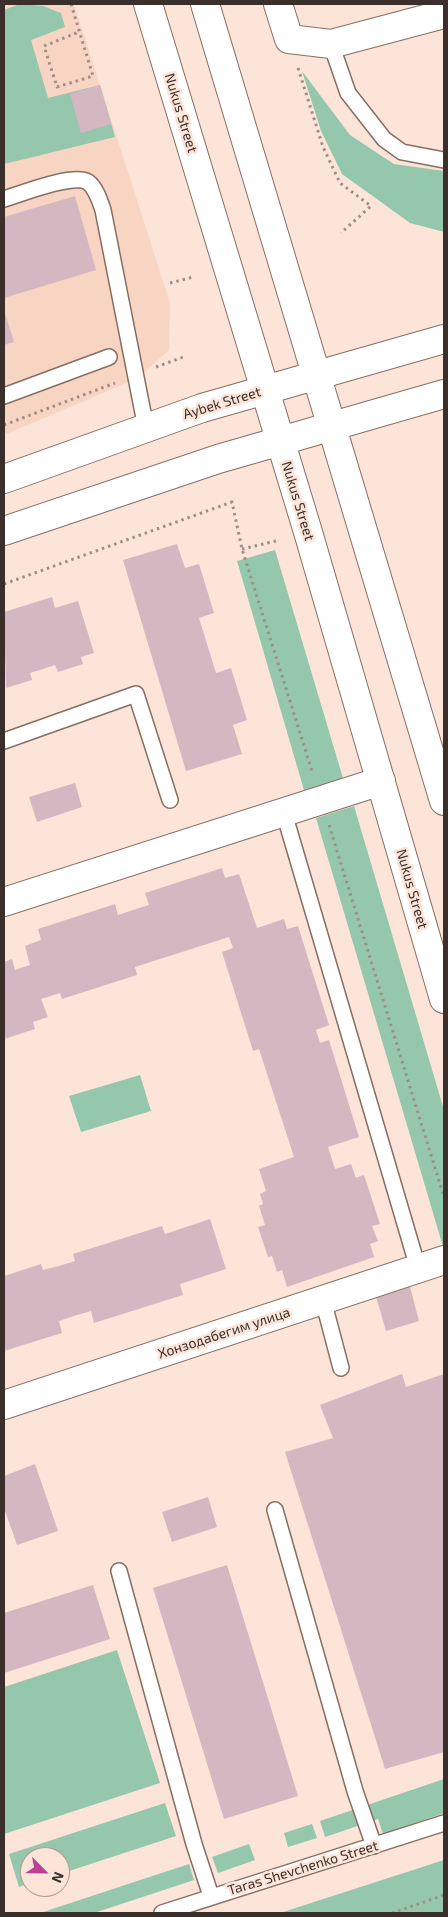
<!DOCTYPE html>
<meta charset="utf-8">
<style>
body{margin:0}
#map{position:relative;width:448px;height:1917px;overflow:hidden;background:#fce4d9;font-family:"Exo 2",sans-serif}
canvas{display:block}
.frame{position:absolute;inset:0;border:5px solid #3a2f2a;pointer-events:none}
.north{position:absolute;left:20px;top:1847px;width:50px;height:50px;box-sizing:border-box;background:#fce4d9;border:1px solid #ae9c93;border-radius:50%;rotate:113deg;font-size:14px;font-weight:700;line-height:20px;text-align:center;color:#3a2f2a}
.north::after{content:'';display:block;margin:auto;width:18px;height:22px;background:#b94195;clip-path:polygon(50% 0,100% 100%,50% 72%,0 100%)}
</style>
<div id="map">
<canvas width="448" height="1917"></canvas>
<div class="frame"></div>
<div class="north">N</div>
</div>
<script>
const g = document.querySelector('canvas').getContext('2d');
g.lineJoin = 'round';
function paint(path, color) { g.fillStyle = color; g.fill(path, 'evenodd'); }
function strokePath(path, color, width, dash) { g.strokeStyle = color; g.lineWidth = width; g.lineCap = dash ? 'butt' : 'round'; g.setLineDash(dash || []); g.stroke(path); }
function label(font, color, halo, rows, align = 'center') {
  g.font = font + ' "Exo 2",sans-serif'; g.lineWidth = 5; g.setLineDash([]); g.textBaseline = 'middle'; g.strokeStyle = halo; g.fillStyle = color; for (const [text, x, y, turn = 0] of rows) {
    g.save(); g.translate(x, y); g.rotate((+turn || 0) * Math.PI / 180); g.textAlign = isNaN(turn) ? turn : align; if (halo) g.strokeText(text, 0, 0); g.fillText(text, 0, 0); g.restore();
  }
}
const built = new Path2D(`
 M 4,4 L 74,4 L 170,303 L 169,350 L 138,378 L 4,435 Z`);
const green = new Path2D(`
 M 20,4 L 43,6 L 61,13 L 65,27 L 31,40 L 48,98 L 100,85 L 115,137 L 4,164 L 4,10 Z
 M 302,71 L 350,135 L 394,164 L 444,171 L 444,232 L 410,223 L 342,174 L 321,131 Z
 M 275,550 L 345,785 L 306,797 L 237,561 Z
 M 354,806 L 444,1110 L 444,1250 L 316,818 Z
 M 140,1075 L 151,1111 L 81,1132 L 69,1096 Z
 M 117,1650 L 160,1783 L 4,1834 L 4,1687 Z
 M 444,1779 L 444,1813 L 383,1834 L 378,1819 L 325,1837 L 320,1821 Z
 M 165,1803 L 176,1836 L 60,1874 L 60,1857 L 30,1857 L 30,1883 L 19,1887 L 9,1854 Z
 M 312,1824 L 317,1838 L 288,1847 L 284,1833 Z
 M 249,1844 L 255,1860 L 218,1873 L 212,1857 Z
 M 444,1860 L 444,1913 L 280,1913 Z
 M 189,1864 L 194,1880 L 94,1913 L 40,1913 Z`);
const building = new Path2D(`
 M 100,85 L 111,124 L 81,133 L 70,94 Z
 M 75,196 L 96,270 L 4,298 L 4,217 Z
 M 4,310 L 14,342 L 4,345 Z
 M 177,544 L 185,568 L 199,564 L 214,613 L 199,618 L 216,673 L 231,668 L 247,720 L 233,725 L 242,754 L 186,771 L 123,560 Z
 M 52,597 L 55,608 L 78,601 L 94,653 L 81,657 L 83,664 L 58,672 L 55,665 L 43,669 L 30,673 L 32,680 L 6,688 L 4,612 Z
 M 75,783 L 82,807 L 37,822 L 29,797 Z
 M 222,868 L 225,878 L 239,874 L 257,928 L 284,919 L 287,929 L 298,926 L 329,1025 L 316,1030 L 320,1043 L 329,1040 L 359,1137 L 328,1147 L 335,1169 L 351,1164 L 356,1178 L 364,1175 L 380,1224 L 372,1226 L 378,1241 L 370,1244 L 374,1257 L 287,1287 L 282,1270 L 277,1272 L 272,1256 L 268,1257 L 258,1227 L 265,1225 L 259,1206 L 263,1204 L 260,1194 L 266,1191 L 259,1169 L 294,1157 L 259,1049 L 253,1051 L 222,952 L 233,948 L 229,937 L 135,967 L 137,975 L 62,999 L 60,993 L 41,999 L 48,1017 L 33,1022 L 35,1029 L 4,1039 L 4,962 L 12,959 L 15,970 L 30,965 L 25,946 L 41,940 L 38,929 L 115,904 L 118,915 L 133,910 L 149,905 L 145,893 Z
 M 210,1219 L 226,1269 L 180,1284 L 183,1295 L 94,1323 L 91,1311 L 74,1316 L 59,1321 L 62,1333 L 4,1351 L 4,1276 L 41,1264 L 43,1270 L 59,1266 L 75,1261 L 73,1254 L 162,1226 L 165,1234 Z
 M 409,1283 L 419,1321 L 386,1331 L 375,1293 Z
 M 402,1374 L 406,1387 L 444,1374 L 444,1752 L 385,1769 L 285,1452 L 333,1438 L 320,1405 Z
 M 35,1464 L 58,1531 L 17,1545 L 4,1508 L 4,1476 Z
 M 208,1497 L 217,1527 L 172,1542 L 162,1512 Z
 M 227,1565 L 298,1796 L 224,1819 L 153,1588 Z
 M 93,1585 L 110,1639 L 4,1673 L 4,1613 Z`);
const path = new Path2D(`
 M 71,4 L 93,76 L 57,87 L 44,46 L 79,32
 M 298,68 L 323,147 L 340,183 L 371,206 L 341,233
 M 170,283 L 193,277
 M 156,367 L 186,356
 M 4,425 L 115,383
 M 242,549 L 276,541
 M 4,584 L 232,502 L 242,549 L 313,774
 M 329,825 L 444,1197
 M 392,1913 L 444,1895`);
const lane = new Path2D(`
 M 331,44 L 348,93 L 384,139 L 402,152 L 444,160
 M 4,199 C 21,194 72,173 88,182 C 96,188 100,201 103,210 L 146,428
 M 4,396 L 109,357
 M 4,741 L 136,694 L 170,800
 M 284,813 L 418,1268
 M 323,1300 L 341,1368
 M 275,1510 L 355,1791 L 374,1846
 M 119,1571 L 194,1844 L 211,1896
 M 162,1913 L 444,1823`);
const street = new Path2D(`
 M 278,4 L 289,39 L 331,44 L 444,14
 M 4,902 L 381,781
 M 4,1405 L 444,1260`);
const primary = new Path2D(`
 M 148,4 L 308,532 L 444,999
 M 205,4 L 444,801
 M 4,479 L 202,408 L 444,339
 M 4,531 L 218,459 L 444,394`);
const streetNames = [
 ["Nukus Street",181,113,73],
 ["Aybek Street",222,403,-17],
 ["Nukus Street",298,501,73],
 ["Nukus Street",412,889,74],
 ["Хонзодабегим улица",224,1333,-18],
 ["Taras Shevchenko Street",303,1868,-17]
];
paint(built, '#f8d4c3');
paint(green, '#95c7ad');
paint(building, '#d5b7c2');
strokePath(lane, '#876e62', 18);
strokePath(street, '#876e62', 30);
strokePath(primary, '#876e62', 30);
strokePath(path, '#9f8e85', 3, [2.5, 4]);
strokePath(lane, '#fff', 15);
strokePath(street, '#fff', 28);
strokePath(primary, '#fff', 28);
label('14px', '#3a2f2a', '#fce4d9', streetNames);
</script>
